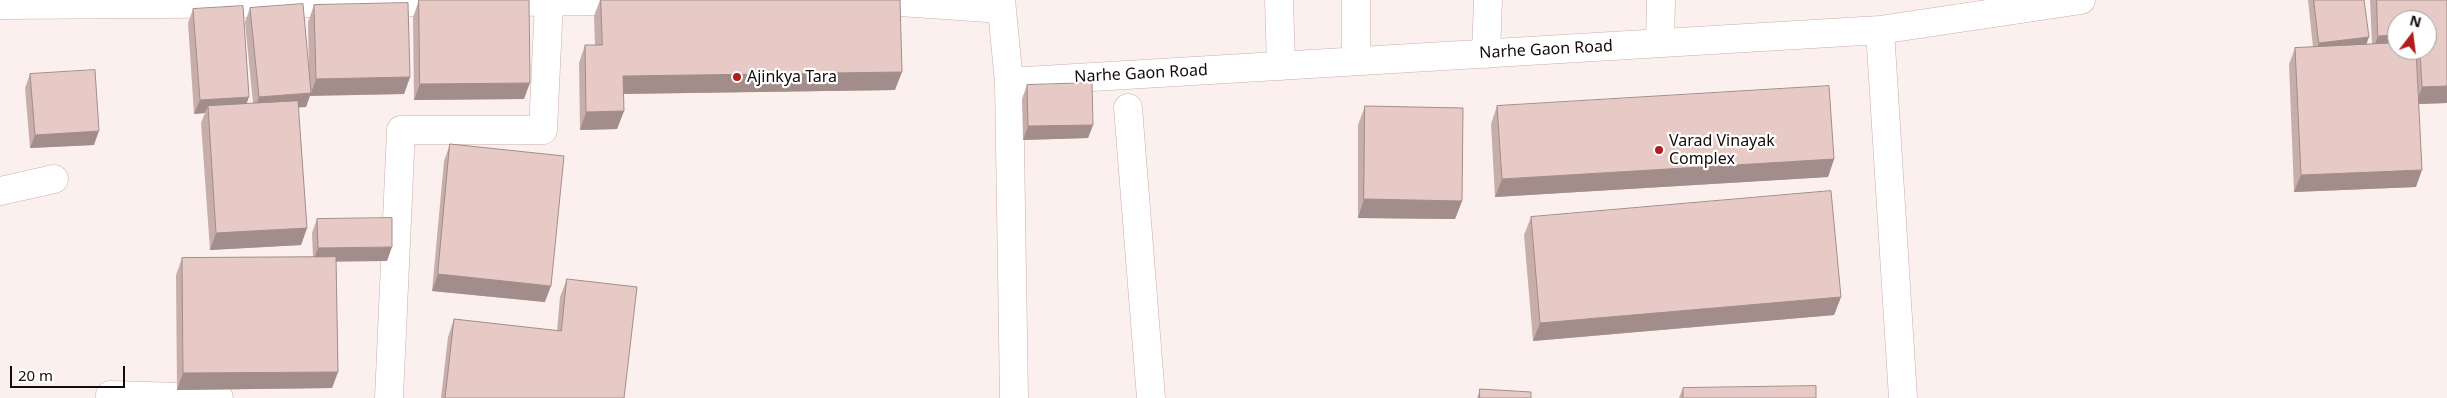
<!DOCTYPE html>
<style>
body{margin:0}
#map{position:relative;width:2447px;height:398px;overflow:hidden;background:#fcf0ee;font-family:"Noto Sans",sans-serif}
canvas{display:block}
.north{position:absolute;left:2387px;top:10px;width:50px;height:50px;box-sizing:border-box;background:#fff;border:1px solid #a19d9d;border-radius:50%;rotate:15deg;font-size:14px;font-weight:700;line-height:20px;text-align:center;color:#140b0a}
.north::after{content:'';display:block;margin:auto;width:18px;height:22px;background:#af1e1c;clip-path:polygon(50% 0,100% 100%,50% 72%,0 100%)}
.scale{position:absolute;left:10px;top:366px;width:115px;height:22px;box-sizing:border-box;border:2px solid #140b0a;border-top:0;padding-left:6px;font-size:15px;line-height:18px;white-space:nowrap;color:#140b0a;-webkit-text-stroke:4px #fff;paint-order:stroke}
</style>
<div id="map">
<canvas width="2447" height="398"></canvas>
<div class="north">N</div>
<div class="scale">20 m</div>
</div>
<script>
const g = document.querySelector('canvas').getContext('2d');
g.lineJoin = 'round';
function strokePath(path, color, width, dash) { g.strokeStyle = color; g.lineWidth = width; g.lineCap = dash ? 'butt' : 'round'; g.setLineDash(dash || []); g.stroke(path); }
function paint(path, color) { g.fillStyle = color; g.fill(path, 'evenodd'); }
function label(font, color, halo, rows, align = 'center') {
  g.font = font + ' "Noto Sans",sans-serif'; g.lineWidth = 4.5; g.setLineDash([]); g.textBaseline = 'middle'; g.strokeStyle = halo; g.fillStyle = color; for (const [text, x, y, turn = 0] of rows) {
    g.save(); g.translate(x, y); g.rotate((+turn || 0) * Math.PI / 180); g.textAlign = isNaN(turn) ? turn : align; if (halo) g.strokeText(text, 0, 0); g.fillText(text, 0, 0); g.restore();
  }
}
const minor = new Path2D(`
 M 871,0 L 1002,9
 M 1001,0 L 1009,82 L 1014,398
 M 1279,0 L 1281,66
 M 0,5 L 637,1
 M 1880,30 L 1903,398
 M 1660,43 L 1661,0
 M 1486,54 L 1488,0
 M 1356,61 L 1356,0
 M 1009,82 L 1880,30 L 2081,0
 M 1128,108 L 1151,398
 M 0,191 L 54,179
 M 110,395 L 219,398
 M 389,398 L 401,130 L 543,130 L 549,2`);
const wall = new Path2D(`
 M 419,0 L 524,99 L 414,100 L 413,17 Z
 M 600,0 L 900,0 L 895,90 L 623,94 L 624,111 L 617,129 L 580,130 L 579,63 L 585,45 L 595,45 L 594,16 Z
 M 2308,0 L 2364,0 L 2366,44 L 2372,44 L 2370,0 L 2447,0 L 2447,103 L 2419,104 L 2416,187 L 2294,192 L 2289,64 L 2295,48 L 2313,47 ZM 2427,20 L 2427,50 L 2397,50 Z
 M 314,5 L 410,77 L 404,94 L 310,95 L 306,107 L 298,107 L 307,228 L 301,245 L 210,250 L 201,123 L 205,113 L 194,114 L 188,23 L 193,9 L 247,104 L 253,103 L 245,22 L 250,8 L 309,76 L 308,22 Z
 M 30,74 L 94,145 L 30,148 L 25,88 Z
 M 1027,85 L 1093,125 L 1088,138 L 1023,140 L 1022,99 Z
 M 1365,106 L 1462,201 L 1455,219 L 1358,218 L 1358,125 Z
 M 1497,106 L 1834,159 L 1828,177 L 1495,197 L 1491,124 Z
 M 450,144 L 545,302 L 432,291 L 444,161 Z
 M 1531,217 L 1841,297 L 1834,315 L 1533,341 L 1524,235 Z
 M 317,219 L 387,261 L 336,261 L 338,372 L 332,388 L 177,390 L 176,275 L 182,258 L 313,257 L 312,233 Z
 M 567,279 L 624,398 L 441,398 L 448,337 L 454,319 L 557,331 L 560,297 Z
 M 1683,388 L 1816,398 L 1679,398 Z
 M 1480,389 L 1531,398 L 1477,398 Z`);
const shadedWall = new Path2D(`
 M 2397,35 L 2397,50 L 2372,52 L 2378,36 Z
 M 2369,37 L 2364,51 L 2314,57 L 2319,43 Z
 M 902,72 L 895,90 L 616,94 L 623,76 Z
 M 410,77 L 404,94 L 310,96 L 316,79 Z
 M 530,83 L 524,99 L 414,100 L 420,84 Z
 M 2447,86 L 2447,103 L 2416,104 L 2422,87 Z
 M 311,93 L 306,107 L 254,111 L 259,97 Z
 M 249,97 L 244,111 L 208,106 L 205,113 L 194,114 L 200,100 Z
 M 624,111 L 617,129 L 580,130 L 586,112 Z
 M 1093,125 L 1088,138 L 1023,140 L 1028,126 Z
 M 99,131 L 94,145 L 30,148 L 35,135 Z
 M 1834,159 L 1828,177 L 1495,197 L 1502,179 Z
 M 2422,170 L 2416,187 L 2294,192 L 2301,175 Z
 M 1364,199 L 1462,201 L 1455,219 L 1358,218 Z
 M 307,228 L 301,245 L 210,250 L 216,233 Z
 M 392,247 L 387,261 L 313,262 L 318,248 Z
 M 438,274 L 551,286 L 545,302 L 432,291 Z
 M 1841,297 L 1834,315 L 1533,341 L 1540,323 Z
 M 338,372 L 332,388 L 177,390 L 183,373 Z`);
const building = new Path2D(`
 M 419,0 L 529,0 L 530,83 L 420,84 Z
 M 601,0 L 900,0 L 902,72 L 623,76 L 624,111 L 586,112 L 585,45 L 602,45 Z
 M 2314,0 L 2364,0 L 2369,37 L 2319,43 Z
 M 2377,0 L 2447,0 L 2447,86 L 2422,87 L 2420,50 L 2427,50 L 2427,20 L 2397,20 L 2397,35 L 2378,36 Z
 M 408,3 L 410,77 L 316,79 L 314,5 Z
 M 303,4 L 311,93 L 259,97 L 250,8 Z
 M 243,6 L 249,97 L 200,100 L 193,9 Z
 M 2397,43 L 2397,50 L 2416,50 L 2422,170 L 2301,175 L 2295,48 Z
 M 95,70 L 99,131 L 35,135 L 30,74 Z
 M 1092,83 L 1093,125 L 1028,126 L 1027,85 Z
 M 1829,86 L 1834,159 L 1502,179 L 1497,106 Z
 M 298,101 L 307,228 L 216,233 L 208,106 Z
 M 1365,106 L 1463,108 L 1462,201 L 1364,199 Z
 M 450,144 L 564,156 L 551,286 L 438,274 Z
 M 1831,191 L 1841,297 L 1540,323 L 1531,217 Z
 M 392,218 L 392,247 L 318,248 L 317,219 Z
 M 336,257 L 338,372 L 183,373 L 182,258 Z
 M 567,279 L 637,287 L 624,398 L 445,398 L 454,319 L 561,331 Z
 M 1816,386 L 1816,398 L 1683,398 L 1683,388 Z
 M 1480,389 L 1531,392 L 1531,398 L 1480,398 Z`);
const markers = [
 [737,77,5,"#af1e1c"],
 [1659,150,5,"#af1e1c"]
];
const streetNames = [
 ["Narhe Gaon Road",1546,50,-3],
 ["Narhe Gaon Road",1141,74,-3]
];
const poiNames = [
 ["Ajinkya Tara",747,77],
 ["Varad Vinayak",1669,141],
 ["Complex",1669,159]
];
strokePath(minor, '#caaeaa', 29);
strokePath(minor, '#fff', 28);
paint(wall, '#c7aeaa');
paint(shadedWall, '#a28d8b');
paint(building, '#e7cac6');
strokePath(building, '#a28d8b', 1);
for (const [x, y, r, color] of markers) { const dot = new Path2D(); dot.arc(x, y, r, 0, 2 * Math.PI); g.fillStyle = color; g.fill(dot); strokePath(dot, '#fff', 2); }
label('16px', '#140b0a', '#fff', streetNames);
label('16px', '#140b0a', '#fff', poiNames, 'left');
</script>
